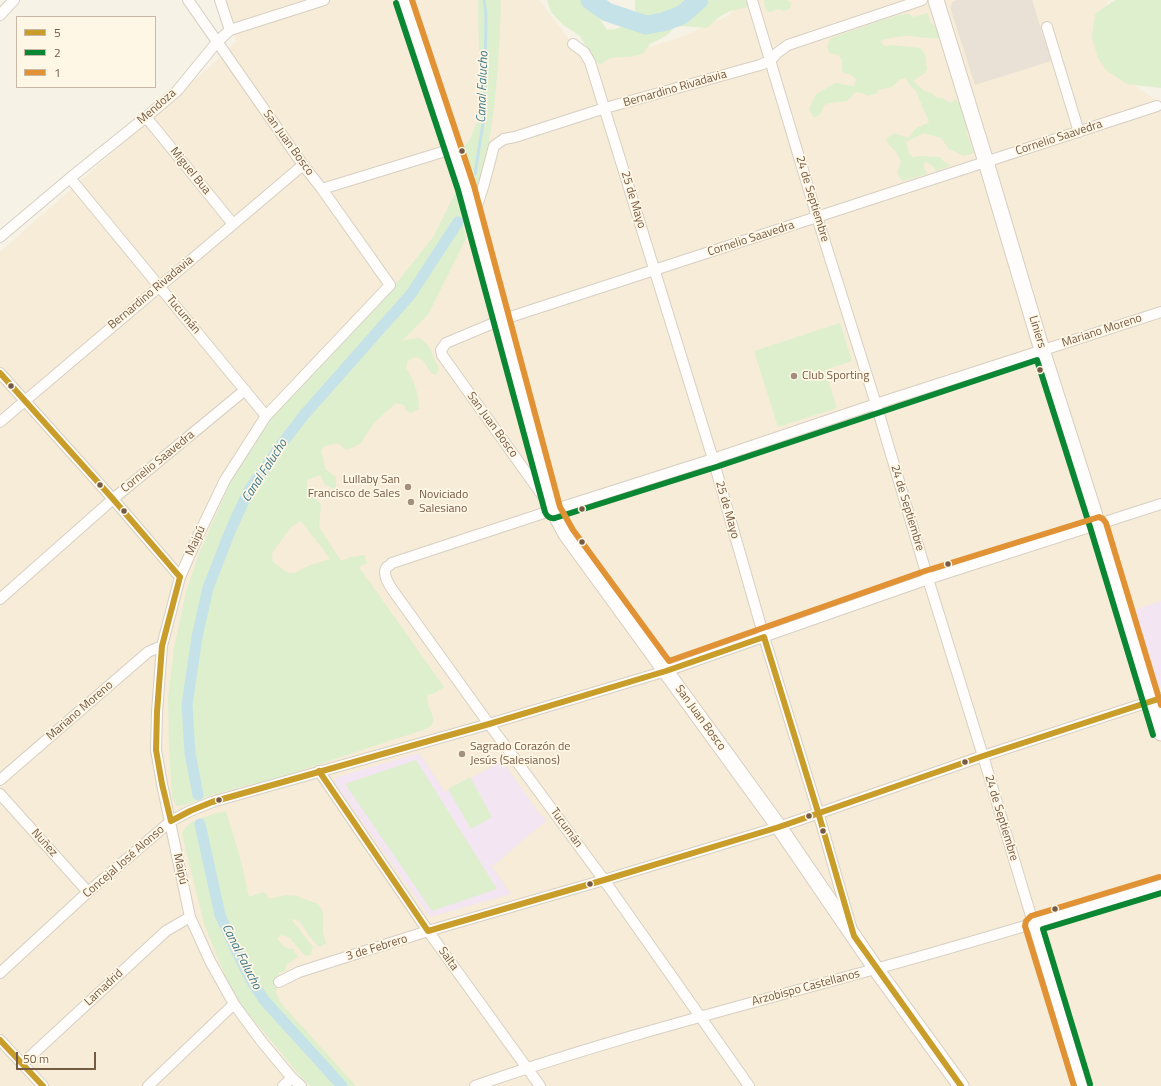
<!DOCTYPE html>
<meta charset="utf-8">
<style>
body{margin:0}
#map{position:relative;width:1161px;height:1086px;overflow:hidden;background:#f6f2e5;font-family:"Titillium Web",sans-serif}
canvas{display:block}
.legend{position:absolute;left:16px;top:16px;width:140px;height:72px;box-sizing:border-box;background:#fff7e5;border:1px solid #c8b8a5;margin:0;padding:5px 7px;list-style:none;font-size:12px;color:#755a44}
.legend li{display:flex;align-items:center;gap:8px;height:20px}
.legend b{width:20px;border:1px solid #c8b8a5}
.scale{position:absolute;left:16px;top:1052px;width:80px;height:18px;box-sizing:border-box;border:2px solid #755a44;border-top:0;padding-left:5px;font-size:12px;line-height:14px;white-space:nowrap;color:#755a44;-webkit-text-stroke:3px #fff7e5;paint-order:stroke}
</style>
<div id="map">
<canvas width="1161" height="1086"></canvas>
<ul class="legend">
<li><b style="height:5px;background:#c89d2a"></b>5</li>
<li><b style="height:5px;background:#0b8733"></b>2</li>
<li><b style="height:5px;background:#e19234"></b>1</li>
</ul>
<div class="scale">50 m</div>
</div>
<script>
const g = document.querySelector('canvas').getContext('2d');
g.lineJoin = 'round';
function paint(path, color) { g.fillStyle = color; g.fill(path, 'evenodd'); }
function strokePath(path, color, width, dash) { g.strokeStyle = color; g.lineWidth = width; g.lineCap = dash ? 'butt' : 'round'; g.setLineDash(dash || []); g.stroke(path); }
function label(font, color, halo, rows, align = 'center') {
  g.font = font + ' "Titillium Web",sans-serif'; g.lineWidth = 3.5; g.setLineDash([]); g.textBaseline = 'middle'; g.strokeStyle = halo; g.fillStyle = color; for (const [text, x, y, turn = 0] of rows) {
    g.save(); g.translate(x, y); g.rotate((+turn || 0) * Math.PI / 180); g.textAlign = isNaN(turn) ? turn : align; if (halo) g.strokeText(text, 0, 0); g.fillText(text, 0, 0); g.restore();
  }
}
const residential = new Path2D(`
 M 222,0 L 539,0 L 580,54 L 624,55 L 682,37 L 729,15 L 743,0 L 1109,0 L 1093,32 L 1116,73 L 1161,103 L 1161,1086 L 0,1086 L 0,252 L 215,62 L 236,41 Z`);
const industrial = new Path2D(`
 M 957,0 L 1032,0 L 1051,61 L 975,85 L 950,7 L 953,1 Z`);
const education = new Path2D(`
 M 1161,601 L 1161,688 L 1159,686 L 1135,610 Z
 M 419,753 L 445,792 L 486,770 L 501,759 L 541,816 L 542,815 L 547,821 L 531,833 L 492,867 L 511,894 L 430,917 L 335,783 L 337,777 Z`);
const green = new Path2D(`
 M 478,0 L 501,0 C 499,67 495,134 476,199 L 463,147 L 469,141 L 480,115 Z
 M 547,0 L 594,0 L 595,11 L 607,30 L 616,29 L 639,19 L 635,9 L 635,0 L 685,0 L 694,9 L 702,7 L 710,0 L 748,0 L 750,5 C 744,10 735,9 728,12 C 720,16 713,22 707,28 L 683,26 L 675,27 L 666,36 L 650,44 L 644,53 C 639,55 633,57 628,57 C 616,58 610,55 601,65 L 596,61 L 580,36 L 562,24 L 551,12 Z
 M 764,0 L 787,0 L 791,3 L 790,9 L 784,11 L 778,9 L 771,12 L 768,12 L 765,8 Z
 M 1115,0 L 1161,0 L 1161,88 L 1127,84 L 1106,70 L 1098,58 L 1092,38 L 1095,14 Z
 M 928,13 L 930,22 L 938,29 L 941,33 L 940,38 C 930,39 921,37 911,36 C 901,35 890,38 880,41 L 884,46 L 893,45 L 920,48 L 925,54 L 927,69 L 925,73 L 913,81 L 924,91 L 932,93 L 937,98 L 942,98 L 951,103 L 955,99 C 962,104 969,116 968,125 C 968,127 966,129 966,131 L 974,153 L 964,156 L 949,149 L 941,138 L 924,133 L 906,142 L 909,153 L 913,158 L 920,156 L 940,157 L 944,162 L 951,165 L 937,171 L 929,163 L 924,162 L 924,168 L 927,174 L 903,181 L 900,178 L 897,172 L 901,162 L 897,153 L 889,145 L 886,139 L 894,133 L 909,138 L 915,129 L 929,122 L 916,91 L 909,84 L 905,78 L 899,80 L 892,87 L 878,90 L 877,93 L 868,96 L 862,93 L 855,92 L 847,101 C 839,102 832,102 824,105 L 821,113 L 816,117 L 813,117 L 809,109 L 816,94 L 837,82 C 842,85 848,85 854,86 L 856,79 L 850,74 L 846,74 L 842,71 L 842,60 L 839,55 L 829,53 L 827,46 L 831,38 L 882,20 C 889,19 903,13 908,14 C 910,14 912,16 913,17 Z
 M 456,191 L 466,239 L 428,315 L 401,342 L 409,339 L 420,338 L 429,346 L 439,369 L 436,375 L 431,373 L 422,359 L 415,357 L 408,360 L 406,368 C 414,381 419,393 419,409 L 411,413 L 406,410 L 404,405 L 396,403 L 373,424 L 360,444 L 346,450 L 338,443 L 325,446 L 321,450 L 326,470 L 336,477 L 336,490 L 325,485 L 320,475 L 307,480 L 307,489 L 318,501 L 321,505 L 319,527 L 341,561 L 351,557 L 365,555 L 367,563 L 359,567 L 444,687 L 435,693 L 427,695 L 428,704 L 434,720 L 431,726 L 426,729 L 284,776 L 244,786 L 203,798 L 185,805 L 177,806 L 172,798 L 169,745 L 168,698 L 174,648 L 186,592 L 200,551 L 231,481 L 257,438 L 280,405 L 314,368 L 379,305 L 434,236 ZM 301,521 C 310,534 321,545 330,559 L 308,566 L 294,573 L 288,573 L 273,562 L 272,553 L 291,527 Z
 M 840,323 L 852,361 L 825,370 L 837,408 L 778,427 L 754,351 Z
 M 416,760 L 497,889 L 432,911 L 345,784 Z
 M 470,777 L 492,817 L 471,829 L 448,789 Z
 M 226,811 L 241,861 L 249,897 L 263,892 L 266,894 L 268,898 L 274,898 L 285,895 L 296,896 L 318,904 L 323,912 L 323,933 L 326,943 L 320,947 C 316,944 313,940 310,937 C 305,930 301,919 291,919 L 313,947 L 311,955 L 305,956 L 289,937 L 281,935 L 277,938 C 282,945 284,949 293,949 L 298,957 L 287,964 L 284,972 L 279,972 L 276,992 L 280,1002 L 356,1086 L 311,1086 L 301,1077 L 233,995 L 204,924 L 182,834 C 183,831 185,828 187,826 C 193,819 217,813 226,811 Z`);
const stream = new Path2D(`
 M 475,174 L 483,123 L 485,77 L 486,15 L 484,0`);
const canal = new Path2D(`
 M 198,795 L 190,753 L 187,705 L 197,637 L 208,588 L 231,529 L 249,490 L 284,441 L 304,415 L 411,294 L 458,222
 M 200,824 L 220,915 L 240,958 L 251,980 L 264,1000 L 342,1086`);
const river = new Path2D(`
 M 590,0 L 607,12 L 646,25 L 663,22 L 682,15 L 699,0`);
const street = new Path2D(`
 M 188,0 L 303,165 L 322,189 L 390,285 L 266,416 L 225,480 L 198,536 L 180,577 L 162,646 L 157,712 L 156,750 L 162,784 L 190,917 L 210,961 L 234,1004 L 262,1042 L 292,1078 L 301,1086
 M 220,0 L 230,30
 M 752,0 L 817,217 L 876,404 L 928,579 L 983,756 L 1082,1086
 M 0,15 L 14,0
 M 1047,27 L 1079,132
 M 573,44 L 584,52 L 590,62 L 713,459 L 764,637 L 818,812 L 851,927
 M 146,117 L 233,224
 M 70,178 L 266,416
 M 322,189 L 452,149
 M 474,215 L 484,184 L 494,146 L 504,139 L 515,137 L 605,108 L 760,65 L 770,61 L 777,53 L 788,45 L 922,0
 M 0,237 L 70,178 L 146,117 L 177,91 L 217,42 L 230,30 L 324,0
 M 0,373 L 113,499 L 180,577
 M 0,422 L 303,165
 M 548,503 L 442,355 L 441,350 L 446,343 L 501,320 L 1157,106
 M 0,599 L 113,499 L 245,390
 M 319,771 L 428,931 L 540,1086
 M 0,780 L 148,652 L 162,646
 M 0,794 L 88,892
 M 0,973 L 88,892 L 171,821 L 190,811 L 212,802 L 489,724 L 666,671 L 928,579 L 1161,504
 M 279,982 L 299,972 L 428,931 L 604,880 L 779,827 L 983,756 L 1161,698
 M 0,1040 L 43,1086
 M 22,1064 L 166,931 L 190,917
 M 148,1086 L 234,1004
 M 283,1086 L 292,1078
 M 475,1086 C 606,1040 741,1006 875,969 C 971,943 1066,914 1161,885
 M 749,1086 L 604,880 L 489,724 L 394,592 C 390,586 381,574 387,567 C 387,567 392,564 392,563 L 553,510 L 713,459 L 876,404 L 1161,312`);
const secondary = new Path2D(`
 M 404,0 L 466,188 L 553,510 L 566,534 L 779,827 L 876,969 L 961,1086
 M 936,0 L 986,162 L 1042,350 L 1098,525 L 1161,733`);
const bus1 = new Path2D(`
 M 0,373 L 113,499 L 180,577
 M 319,771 L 428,931 L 604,880 L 779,827 L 983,756 L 1161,698
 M 171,821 L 190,811 L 212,802 L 489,724 L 666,671 L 764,637 L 818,812 L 854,936 L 961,1086
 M 171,821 L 162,784 L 156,750 L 157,712 L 162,646 L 180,577
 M 0,1040 L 43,1086`);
const bus2 = new Path2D(`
 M 396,3 L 458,190 L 545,512 C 547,517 551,519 555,518 L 716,467 L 1037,360 L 1090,527 L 1153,735
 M 1090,1084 L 1043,929 L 1161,893`);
const bus3 = new Path2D(`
 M 412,0 L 474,186 L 560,507 L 573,530 L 669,661 L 925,571 L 1099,517 L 1103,519 L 1106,523 L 1161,705
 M 1074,1086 L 1025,926 L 1026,921 L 1031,916 L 1159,877`);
const markers = [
 [462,151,3.5,"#755a44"],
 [1040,370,3.5,"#755a44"],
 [794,376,4,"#a28f7c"],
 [11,386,3.5,"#755a44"],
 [100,485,3.5,"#755a44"],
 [408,487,4,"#a28f7c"],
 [411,502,4,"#a28f7c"],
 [582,509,3.5,"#755a44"],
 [124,511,3.5,"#755a44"],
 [582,542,3.5,"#755a44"],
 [948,564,3.5,"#755a44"],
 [462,754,4,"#a28f7c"],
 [965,762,3.5,"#755a44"],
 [219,800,3.5,"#755a44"],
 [809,816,3.5,"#755a44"],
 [823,831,3.5,"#755a44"],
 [590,884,3.5,"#755a44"],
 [1055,909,3.5,"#755a44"]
];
const streetNames = [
 ["Bernardino Rivadavia",675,89,-16],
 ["Mendoza",157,107,-41],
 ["Cornelio Saavedra",1059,138,-18],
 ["San Juan Bosco",288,143,54],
 ["Miguel Bua",190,171,51],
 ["24 de Septiembre",812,199,73],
 ["25 de Mayo",633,200,73],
 ["Cornelio Saavedra",751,239,-18],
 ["Bernardino Rivadavia",151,293,-40],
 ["Tucumán",183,315,50],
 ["Mariano Moreno",1102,331,-18],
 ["Liniers",1037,332,73],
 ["San Juan Bosco",492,425,54],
 ["Cornelio Saavedra",158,462,-39],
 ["24 de Septiembre",907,508,73],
 ["25 de Mayo",727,510,74],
 ["Maipú",196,541,-66],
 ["Mariano Moreno",80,711,-41],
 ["San Juan Bosco",700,718,54],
 ["24 de Septiembre",1001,818,73],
 ["Tucumán",566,828,54],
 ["Nuñez",44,843,48],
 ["Concejal José Alonso",124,862,-41],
 ["Maipú",180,869,78],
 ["3 de Febrero",377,948,-17],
 ["Salta",448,959,54],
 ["Lamadrid",104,988,-43],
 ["Arzobispo Castellanos",806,988,-15]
];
const poiNames = [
 ["Club Sporting",802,376],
 ["Lullaby San",400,480,"right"],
 ["Francisco de Sales",400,494,"right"],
 ["Noviciado",419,495],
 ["Salesiano",419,509],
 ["Sagrado Corazón de",470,747],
 ["Jesús (Salesianos)",470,761]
];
const waterNames = [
 ["Canal Falucho",483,87,-88],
 ["Canal Falucho",265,471,-57],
 ["Canal Falucho",241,957,63]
];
paint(residential, '#f6ecd7');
paint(industrial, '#e9e1d6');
paint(education, '#f3e5f1');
paint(green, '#deefce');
strokePath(stream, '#c5e2e8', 3);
strokePath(canal, '#c5e2e8', 11);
strokePath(river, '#c5e2e8', 19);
strokePath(street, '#d7cfc3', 12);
strokePath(secondary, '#d7cdc1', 17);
strokePath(street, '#fefdfb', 10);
strokePath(secondary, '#fefdfb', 15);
strokePath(bus1, '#c89d2a', 6);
strokePath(bus2, '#0b8733', 6);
strokePath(bus3, '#e19234', 6);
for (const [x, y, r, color] of markers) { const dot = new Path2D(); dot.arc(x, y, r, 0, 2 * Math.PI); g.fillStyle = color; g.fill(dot); strokePath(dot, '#fff7e5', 1.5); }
label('12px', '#755a44', '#fff7e5', streetNames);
label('12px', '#755a44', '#fff7e5', poiNames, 'left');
label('italic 13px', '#3c768b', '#fff7e5', waterNames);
</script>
